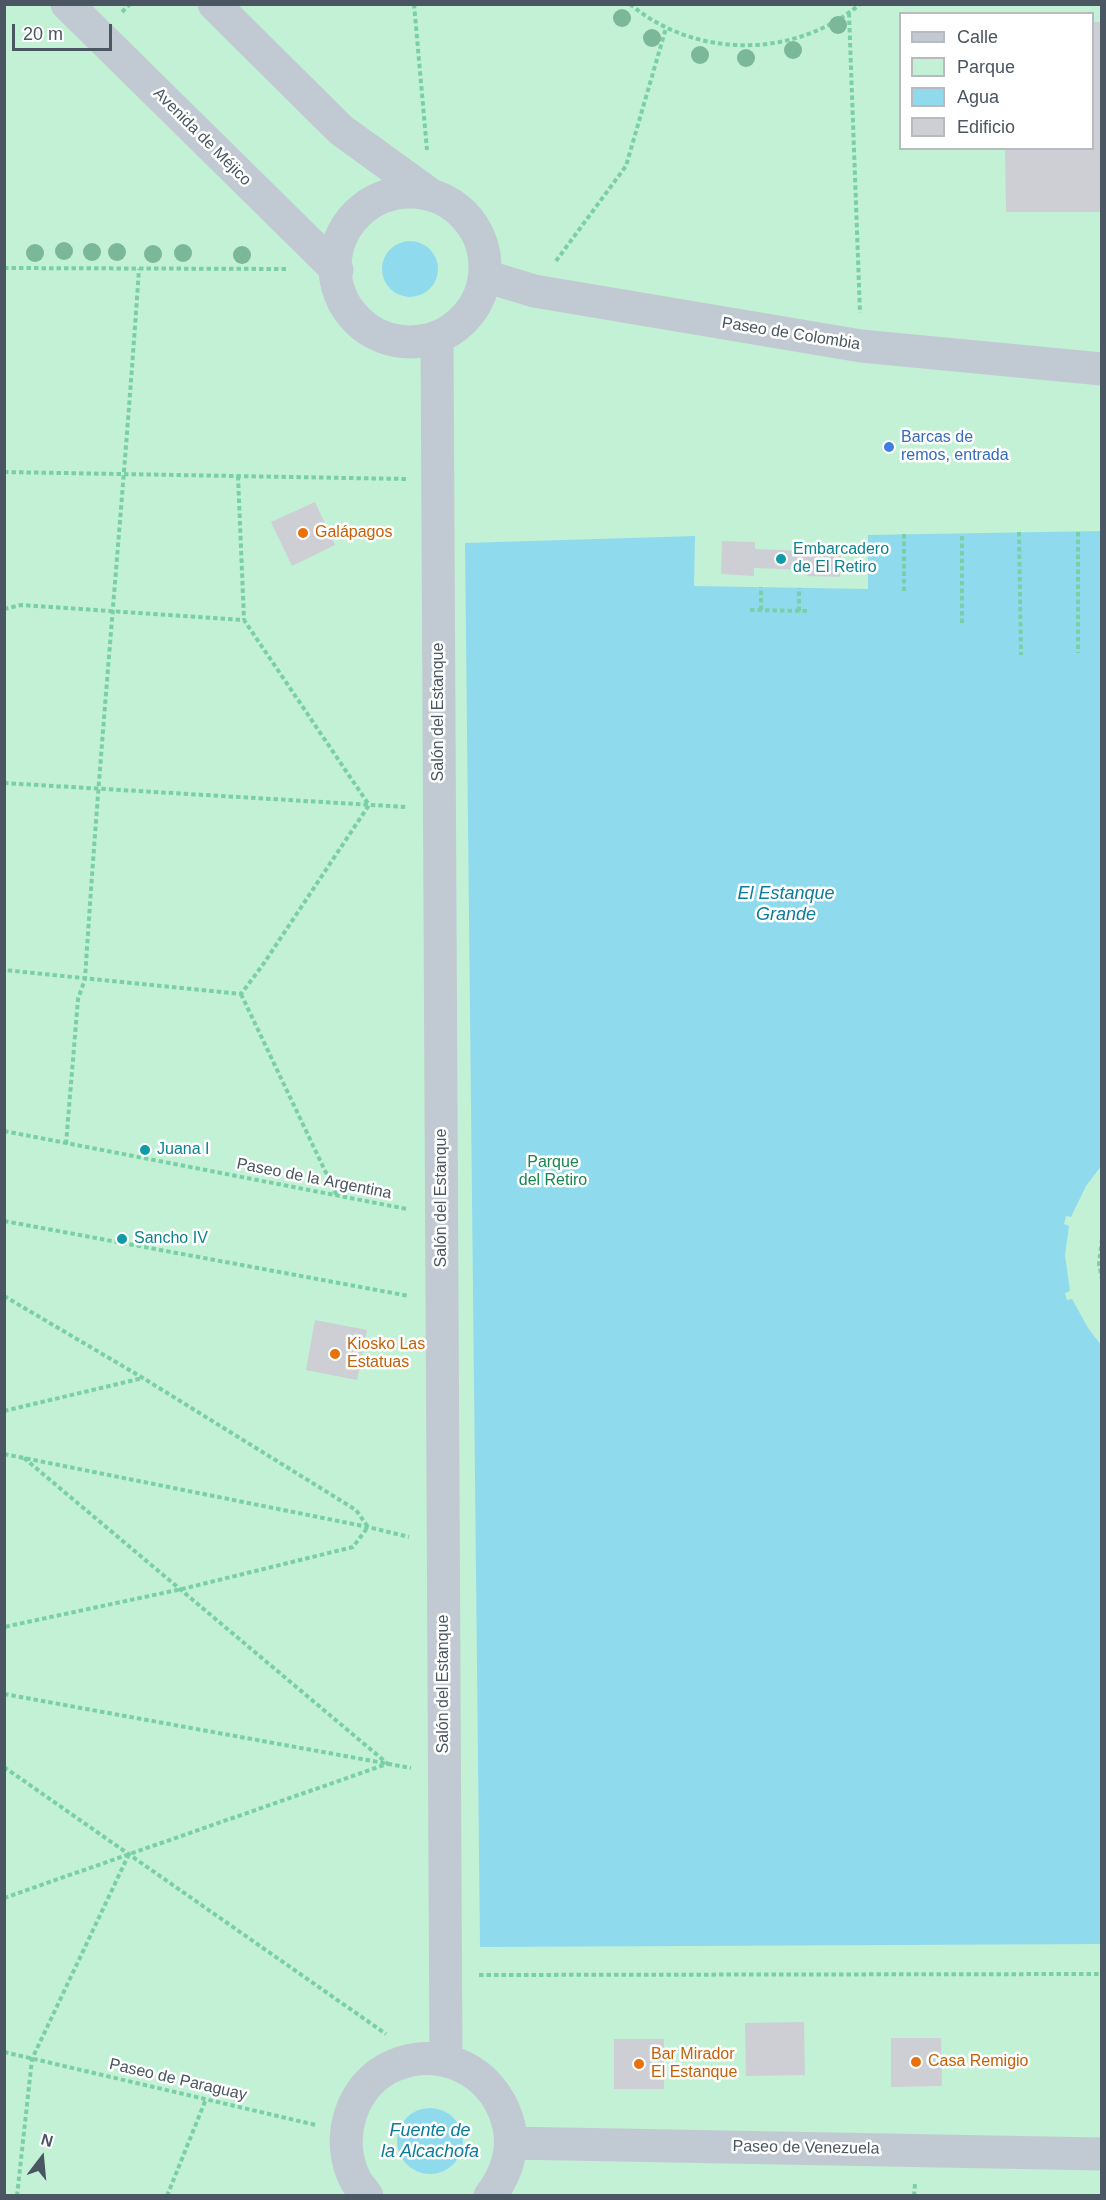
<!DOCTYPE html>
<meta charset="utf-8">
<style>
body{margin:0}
#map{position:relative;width:1106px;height:2200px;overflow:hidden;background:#f5f3f3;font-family:Helvetica,sans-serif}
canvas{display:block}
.frame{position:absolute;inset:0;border:6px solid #4a5661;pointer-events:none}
.legend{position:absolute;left:899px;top:12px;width:195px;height:138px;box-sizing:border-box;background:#fff;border:2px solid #b7bbc0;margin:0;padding:8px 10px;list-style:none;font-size:18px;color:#4a5661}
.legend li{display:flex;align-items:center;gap:12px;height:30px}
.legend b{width:30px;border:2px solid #b7bbc0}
.north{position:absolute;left:12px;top:2128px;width:60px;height:60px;-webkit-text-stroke:4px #fff;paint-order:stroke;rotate:16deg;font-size:16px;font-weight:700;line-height:24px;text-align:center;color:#4a5661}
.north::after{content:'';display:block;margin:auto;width:21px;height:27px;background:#4a5661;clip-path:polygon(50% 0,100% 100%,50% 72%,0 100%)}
.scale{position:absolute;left:12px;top:24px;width:100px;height:27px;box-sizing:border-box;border:3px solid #4a5661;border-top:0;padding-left:8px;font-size:18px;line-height:21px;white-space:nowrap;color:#4a5661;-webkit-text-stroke:4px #fff;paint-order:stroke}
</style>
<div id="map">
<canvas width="1106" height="2200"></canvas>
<div class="frame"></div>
<ul class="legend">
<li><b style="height:8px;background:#c1cad2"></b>Calle</li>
<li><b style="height:16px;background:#c3f1d5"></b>Parque</li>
<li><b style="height:16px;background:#90daee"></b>Agua</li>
<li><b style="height:16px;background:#cdcfd5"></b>Edificio</li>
</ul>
<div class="north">N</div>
<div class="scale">20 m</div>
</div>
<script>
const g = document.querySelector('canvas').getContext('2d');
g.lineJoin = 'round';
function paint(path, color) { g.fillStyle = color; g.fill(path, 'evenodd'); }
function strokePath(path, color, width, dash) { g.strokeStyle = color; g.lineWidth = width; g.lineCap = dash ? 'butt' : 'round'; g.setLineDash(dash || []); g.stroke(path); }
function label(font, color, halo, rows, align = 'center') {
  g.font = font + ' Helvetica,sans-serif'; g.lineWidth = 5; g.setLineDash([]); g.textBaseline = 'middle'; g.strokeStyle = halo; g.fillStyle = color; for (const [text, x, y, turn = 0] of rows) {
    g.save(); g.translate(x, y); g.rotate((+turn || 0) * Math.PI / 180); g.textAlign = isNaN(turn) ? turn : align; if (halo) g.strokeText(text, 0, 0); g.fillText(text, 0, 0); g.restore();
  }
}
const green = new Path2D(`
 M 5,5 L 1101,5 L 1101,2195 L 5,2196 ZM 900,14 L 1092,14 L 1092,148 L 900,148 Z`);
const water = new Path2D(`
 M382 269a28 28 0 1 1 56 0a28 28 0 1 1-56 0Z
 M 1101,531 L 1101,1166 L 1086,1186 L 1071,1217 L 1066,1216 L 1064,1224 L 1069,1226 L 1065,1255 L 1070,1291 L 1065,1293 L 1067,1300 L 1072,1299 L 1088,1328 L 1101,1345 L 1101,1944 L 480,1947 L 465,543 L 695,536 L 694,586 L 868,589 L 868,535 Z
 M397 2141a33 33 0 1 1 66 0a33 33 0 1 1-66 0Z`);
const building = new Path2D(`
 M 1092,22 L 1102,22 L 1102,212 L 1006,212 L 1005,148 L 1092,148 Z
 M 315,502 L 335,545 L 292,566 L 271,522 Z
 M 722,541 L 755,542 L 755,549 L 808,551 L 808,544 L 841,545 L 840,577 L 807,576 L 808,570 L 754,568 L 754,576 L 721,574 Z
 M 315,1320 L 367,1330 L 357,1380 L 306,1370 Z
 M 804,2022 L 805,2075 L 746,2076 L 745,2023 Z
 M 891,2038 L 941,2038 L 942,2086 L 891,2087 Z
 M 614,2039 L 664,2039 L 664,2089 L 614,2089 Z`);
const path = new Path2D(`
 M 414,4 L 427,150
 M 630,4 C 695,59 795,59 860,4
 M 122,12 L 130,4
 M 849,13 L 860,313
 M 556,261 L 626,166 L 666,28
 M 4,268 L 289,269
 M 4,472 L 406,479
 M 238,476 L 244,620
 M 1019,532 L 1021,655
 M 1078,532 L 1078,653
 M 904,534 L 904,593
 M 4,609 L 21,605 L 244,620 L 369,805 L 262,966 L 241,994 L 4,970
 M 750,610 L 810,611
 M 761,610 L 761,587
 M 799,611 L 799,588
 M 962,623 L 962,533
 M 4,783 L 406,807
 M 241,994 L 337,1196
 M 4,1131 L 407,1209
 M 66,1144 L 78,999 L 85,979 C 100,742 123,506 139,269
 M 4,1221 L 409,1296
 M 1102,1239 L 1099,1264 L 1102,1279
 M 4,1296 L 143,1378 L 356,1510 L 368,1527 L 353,1547 L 182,1589 L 4,1627
 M 4,1411 L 143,1378
 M 4,1454 L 368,1527 L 409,1537
 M 24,1458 L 388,1764
 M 4,1694 L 411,1768
 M 4,1767 L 386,2034
 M 4,1898 L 387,1764
 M 479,1975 L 1102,1974
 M 4,2052 L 316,2125
 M 17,2196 L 32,2059 L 129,1854
 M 167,2196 L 206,2099
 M 914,2196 L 915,2184`);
const street = new Path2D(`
 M 67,4 L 337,270
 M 214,4 L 341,130 L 431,195
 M335 267a75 75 0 1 1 150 0a75 75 0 1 1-150 0Z
 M 485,276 L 534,291 L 861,346 L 1102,369
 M 437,337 L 446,2060
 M 511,2143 L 1102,2154
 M 367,2196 C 364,2191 359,2186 356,2181 C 334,2141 350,2083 395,2065 C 442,2046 492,2071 507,2119 C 516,2146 507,2174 490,2196`);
const trees = [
 [622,18],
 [838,25],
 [652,38],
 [793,50],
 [700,55],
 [746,58],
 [64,251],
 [92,252],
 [117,252],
 [35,253],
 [183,253],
 [153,254],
 [242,255]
];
const markers = [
 [889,447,6,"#3f7fe0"],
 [303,533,6,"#e8710a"],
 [781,559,6,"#0f9aa8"],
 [145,1150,6,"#0f9aa8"],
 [122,1239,6,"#0f9aa8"],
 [335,1354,6,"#e8710a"],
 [916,2062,6,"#e8710a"],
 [639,2064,6,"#e8710a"]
];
const streetNames = [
 ["Avenida de Méjico",202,137,45],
 ["Paseo de Colombia",791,334,9],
 ["Salón del Estanque",439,712,-90],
 ["Paseo de la Argentina",314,1179,11],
 ["Salón del Estanque",442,1198,-90],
 ["Salón del Estanque",444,1684,-90],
 ["Paseo de Paraguay",178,2080,13],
 ["Paseo de Venezuela",806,2148,1]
];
const shopNames = [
 ["Barcas de",901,438],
 ["remos, entrada",901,456]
];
const foodNames = [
 ["Galápagos",315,533],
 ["Kiosko Las",347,1345],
 ["Estatuas",347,1363],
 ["Bar Mirador",651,2055],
 ["El Estanque",651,2073],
 ["Casa Remigio",928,2062]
];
const cultureNames = [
 ["Embarcadero",793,550],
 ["de El Retiro",793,568],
 ["Juana I",157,1150],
 ["Sancho IV",134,1239]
];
const parkNames = [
 ["Parque",553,1163],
 ["del Retiro",553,1181]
];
const waterNames = [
 ["El Estanque",786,894],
 ["Grande",786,915],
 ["Fuente de",430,2131],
 ["la Alcachofa",430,2152]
];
paint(green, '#c3f1d5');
paint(water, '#90daee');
paint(building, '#cdcfd5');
strokePath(path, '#7ad0a6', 4, [4.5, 3]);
strokePath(street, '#c1cad2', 33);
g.fillStyle = '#7bb799';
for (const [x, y] of trees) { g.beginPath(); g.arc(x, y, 9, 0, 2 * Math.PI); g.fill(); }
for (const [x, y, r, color] of markers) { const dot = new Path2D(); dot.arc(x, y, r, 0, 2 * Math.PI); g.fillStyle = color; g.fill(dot); strokePath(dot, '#fff', 2); }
label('16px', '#4a5661', '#fff', streetNames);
label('16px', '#366cbe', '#fff', shopNames, 'left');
label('16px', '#c56008', '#fff', foodNames, 'left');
label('16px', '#0d838f', '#fff', cultureNames, 'left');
label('16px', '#17864f', '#fff', parkNames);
label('italic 18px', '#0c7c9b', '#fff', waterNames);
</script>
